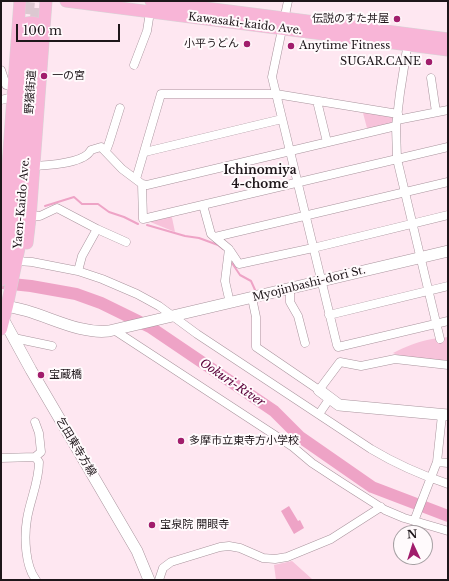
<!DOCTYPE html>
<meta charset="utf-8">
<style>
body{margin:0}
#map{position:relative;width:449px;height:581px;overflow:hidden;background:#fee7f1;font-family:"Libre Baskerville",serif}
canvas{display:block}
.frame{position:absolute;inset:0;border:2px solid #1e161a;pointer-events:none}
.north{position:absolute;left:393px;top:525px;width:40px;height:40px;box-sizing:border-box;background:#fffafc;border:1px solid #a59fa2;border-radius:50%;rotate:356deg;font-size:11px;font-weight:700;line-height:16px;text-align:center;color:#1e161a}
.north::after{content:'';display:block;margin:auto;width:14px;height:18px;background:#a11d6c;clip-path:polygon(50% 0,100% 100%,50% 72%,0 100%)}
.scale{position:absolute;left:16px;top:24px;width:104px;height:18px;box-sizing:border-box;border:2px solid #1e161a;border-top:0;padding-left:5px;font-size:12px;line-height:14px;white-space:nowrap;color:#1e161a;-webkit-text-stroke:3px #fffafc;paint-order:stroke}
</style>
<div id="map">
<canvas width="449" height="581"></canvas>
<div class="frame"></div>
<div class="north">N</div>
<div class="scale">100 m</div>
</div>
<script>
const g = document.querySelector('canvas').getContext('2d');
g.lineJoin = 'round';
function paint(path, color) { g.fillStyle = color; g.fill(path, 'evenodd'); }
function strokePath(path, color, width, dash) { g.strokeStyle = color; g.lineWidth = width; g.lineCap = dash ? 'butt' : 'round'; g.setLineDash(dash || []); g.stroke(path); }
function label(font, color, halo, rows, align = 'center') {
  g.font = font + ' "Libre Baskerville","Noto Sans JP",serif'; g.lineWidth = 4; g.setLineDash([]); g.textBaseline = 'middle'; g.strokeStyle = halo; g.fillStyle = color; for (const [text, x, y, turn = 0] of rows) {
    g.save(); g.translate(x, y); g.rotate((+turn || 0) * Math.PI / 180); g.textAlign = isNaN(turn) ? turn : align; if (halo) g.strokeText(text, 0, 0); g.fillText(text, 0, 0); g.restore();
  }
}
const green = new Path2D(`
 M 365,111 L 391,115 L 395,120 L 391,123 L 370,129 L 367,128 L 363,113 Z
 M 171,213 L 175,232 L 143,219 Z
 M 448,337 L 448,361 L 403,357 L 393,353 C 405,347 419,341 432,339 C 437,338 443,338 448,337 Z
 M 292,561 L 312,579 L 313,580 L 276,580 L 274,565 Z`);
const water = new Path2D(`
 M 289,506 L 298,521 L 300,520 L 304,528 L 294,534 L 281,511 Z`);
const stream = new Path2D(`
 M 45,206 L 74,197 L 82,204 L 98,204 L 109,212 L 124,217 L 138,224
 M 147,225 L 185,236 L 199,238 L 218,245 L 223,249
 M 232,263 L 240,275 L 251,281 L 256,292`);
const river = new Path2D(`
 M 2,283 L 31,286 L 76,294 L 101,303 L 150,327 L 274,411 L 300,437 L 372,487 L 448,516`);
const primaryTunnel = new Path2D(`
 M 26,32 L 29,1
 M 35,38 L 37,1`);
const street = new Path2D(`
 M 288,1 L 272,77 L 337,345 L 338,347 L 448,321
 M 408,42 L 400,93 L 396,126 L 397,159 L 440,339
 M 134,65 L 147,31 L 150,12
 M 1,70 L 6,85 L 14,86
 M 431,78 L 436,112
 M 1,100 L 13,97
 M 317,101 L 327,142
 M 397,120 L 448,110
 M 106,151 L 109,143 L 120,108
 M 145,152 L 282,119
 M 34,166 C 48,165 84,164 91,150 L 101,147 L 122,169 L 142,184 L 143,219 L 448,147
 M 136,179 L 161,94 L 276,94 L 398,114
 M 142,184 L 147,185 L 396,126
 M 203,205 L 211,234 L 229,249 L 225,281 L 230,303
 M 30,216 L 40,216 L 57,208 L 97,229
 M 215,237 L 448,182
 M 229,249 L 239,264 L 313,248 L 448,215
 M 17,261 L 32,262 L 78,271 L 102,279 L 137,294 L 159,306 L 197,334 L 371,449 C 396,464 421,475 448,484
 M 78,271 L 82,256 L 97,229 L 126,242
 M 290,289 L 290,302 L 298,316 L 305,343
 M 252,298 L 256,317 L 256,347 L 319,390 L 340,362 L 361,366 L 395,359 L 448,365
 M 329,315 L 448,286
 M 114,330 L 293,447 L 312,463 L 341,482 L 385,510 L 404,518 L 448,531
 M 14,338 L 52,346
 M 319,414 L 330,398
 M 35,422 L 39,433 L 41,452 L 35,457
 M 1,458 L 35,457 L 39,462 C 39,482 30,500 27,519 C 24,537 25,566 36,580
 M 437,462 L 448,463
 M 414,521 L 437,462 L 442,415
 M 159,580 L 163,568 L 171,562 L 220,547 L 229,546 L 240,548 L 263,558 L 275,559 L 287,557 L 331,539 L 381,507`);
const secondary = new Path2D(`
 M 1,306 C 38,308 73,335 109,331 L 448,251
 M 1,315 L 31,370 L 137,551 L 149,580
 M 319,390 L 339,405 L 448,415`);
const primary = new Path2D(`
 M 66,1 L 448,50
 M 151,1 L 448,39
 M 18,29 C 27,20 38,20 44,31
 M 27,243 L 30,218 L 46,1
 M 5,261 L 3,234 L 20,1
 M 1,280 L 11,235 L 26,37
 M 1,329 L 7,306 L 19,248 L 35,38`);
const markers = [
 [397,19,4,"#a11d6c"],
 [247,44,4,"#a11d6c"],
 [291,46,4,"#a11d6c"],
 [429,62,4,"#a11d6c"],
 [44,76,4,"#a11d6c"],
 [41,375,4,"#a11d6c"],
 [181,441,4,"#a11d6c"],
 [152,525,4,"#a11d6c"]
];
const poiNames = [
 ["伝説のすた丼屋",389,19,"right"],
 ["小平うどん",239,44,"right"],
 ["Anytime Fitness",299,46],
 ["SUGAR.CANE",421,62,"right"],
 ["一の宮",52,76],
 ["宝蔵橋",49,375],
 ["多摩市立東寺方小学校",189,441],
 ["宝泉院 開眼寺",160,525]
];
const streetNames = [
 ["Kawasaki-kaido Ave.",245,24,7],
 ["野猿街道",31,92,-86],
 ["Yaen-Kaido Ave.",22,203,-85],
 ["Myojinbashi-dori St.",309,284,-14],
 ["乞田東寺方線",76,447,59]
];
const neighbourhoodNames = [
 ["Ichinomiya",260,171],
 ["4-chome",260,185]
];
const waterNames = [
 ["Ookuri-River",232,383,34]
];
paint(green, '#f7c2da');
paint(water, '#eea3c6');
strokePath(stream, '#eea3c6', 2);
strokePath(river, '#eea3c6', 12);
strokePath(primaryTunnel, '#dcc8d1', 12, [12, 6]);
strokePath(street, '#a9949d', 9);
strokePath(secondary, '#a9949d', 12);
strokePath(primary, '#d6d5d6', 13);
strokePath(street, '#fff', 8);
strokePath(secondary, '#fff', 11);
strokePath(primary, '#f8b5d7', 12);
for (const [x, y, r, color] of markers) { const dot = new Path2D(); dot.arc(x, y, r, 0, 2 * Math.PI); g.fillStyle = color; g.fill(dot); strokePath(dot, '#fffafc', 1.5); }
label('11px', '#1e161a', '#fffafc', poiNames, 'left');
label('11px', '#1e161a', '#fffafc', streetNames);
label('bold 12px', '#1e161a', '#fffafc', neighbourhoodNames);
label('italic 12px', '#5a0139', '#fffafc', waterNames);
</script>
